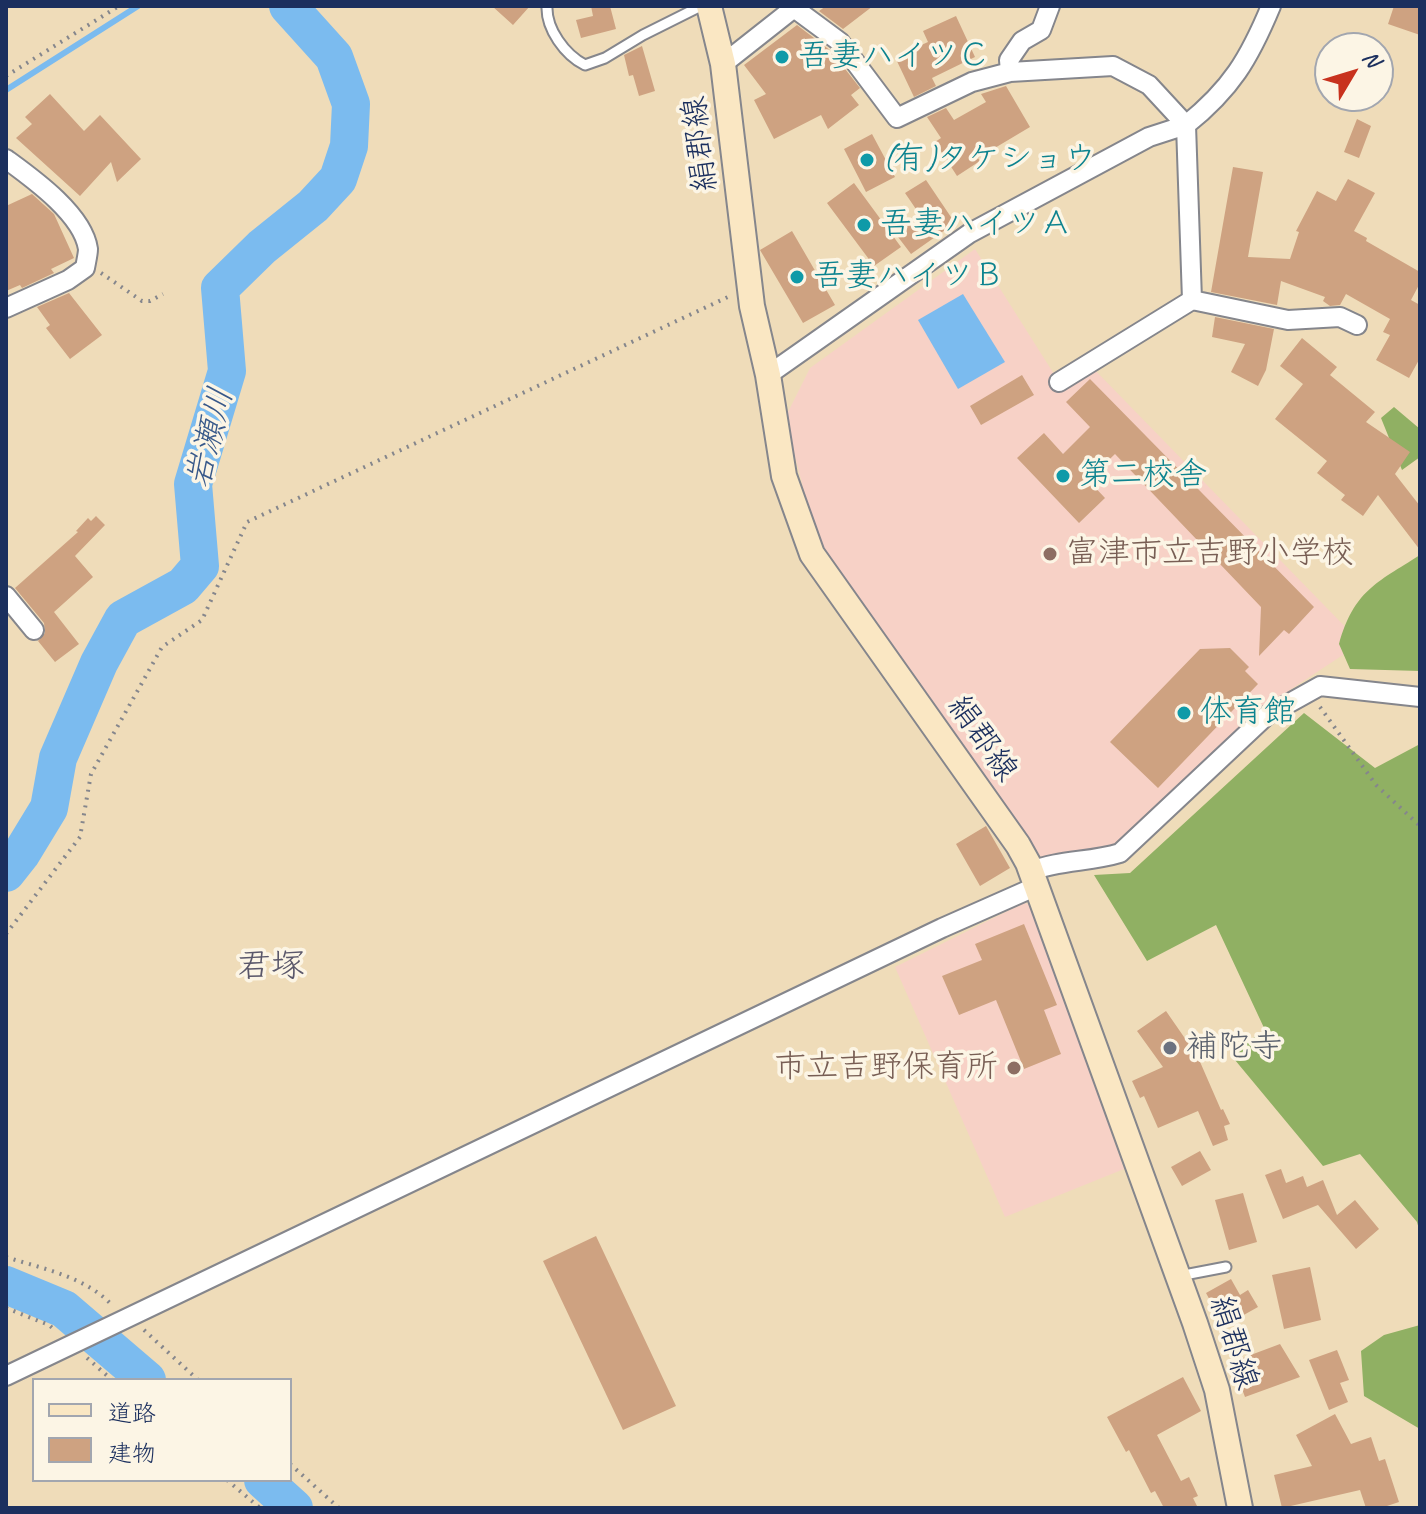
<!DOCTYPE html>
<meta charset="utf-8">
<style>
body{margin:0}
#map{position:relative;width:1426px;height:1514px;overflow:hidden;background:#efdcb9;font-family:Caveat,"Klee One",sans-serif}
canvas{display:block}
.frame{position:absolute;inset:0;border:8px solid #1b2f5e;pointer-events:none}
.legend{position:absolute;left:32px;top:1378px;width:260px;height:104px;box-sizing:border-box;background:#fcf5e5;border:2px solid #a2a6af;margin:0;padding:10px 14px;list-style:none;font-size:24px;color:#1b2f5e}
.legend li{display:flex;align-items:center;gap:16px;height:40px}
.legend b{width:40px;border:2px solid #a2a6af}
.north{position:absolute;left:1314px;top:32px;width:80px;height:80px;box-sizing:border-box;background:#fcf5e5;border:2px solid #a2a6af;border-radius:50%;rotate:52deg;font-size:22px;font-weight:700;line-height:32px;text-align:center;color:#1b2f5e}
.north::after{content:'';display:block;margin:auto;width:28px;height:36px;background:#c8321e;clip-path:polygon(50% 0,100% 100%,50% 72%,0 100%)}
</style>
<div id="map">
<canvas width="1426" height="1514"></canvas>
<div class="frame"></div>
<ul class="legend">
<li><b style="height:10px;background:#fae7c3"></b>道路</li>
<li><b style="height:22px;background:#cea281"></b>建物</li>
</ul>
<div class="north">N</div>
</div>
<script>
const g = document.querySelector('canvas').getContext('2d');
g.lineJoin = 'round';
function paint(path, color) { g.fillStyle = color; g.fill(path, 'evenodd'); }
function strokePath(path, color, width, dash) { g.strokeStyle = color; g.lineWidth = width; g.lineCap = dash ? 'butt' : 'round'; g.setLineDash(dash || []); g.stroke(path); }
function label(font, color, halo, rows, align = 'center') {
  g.font = font + ' Caveat,"Klee One",sans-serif'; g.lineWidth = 7; g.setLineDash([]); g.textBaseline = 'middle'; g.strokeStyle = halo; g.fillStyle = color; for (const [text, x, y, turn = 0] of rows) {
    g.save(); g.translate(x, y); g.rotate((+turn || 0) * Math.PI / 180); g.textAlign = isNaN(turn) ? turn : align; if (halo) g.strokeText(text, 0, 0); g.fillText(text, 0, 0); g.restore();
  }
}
const built = new Path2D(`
 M 975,249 L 1059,382 L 1089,364 L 1361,643 L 1261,709 L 1110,849 L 1041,857 L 836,575 L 815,533 L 785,418 L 810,368 Z
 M 1024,903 L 1032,905 L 1124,1169 L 1005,1217 L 895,967 Z`);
const forest = new Path2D(`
 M 1394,407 L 1420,429 L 1420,457 L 1402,470 L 1381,418 Z
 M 1420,555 L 1420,671 L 1350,669 L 1339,644 C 1354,591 1376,583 1420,555 Z
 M 1304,713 L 1375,768 L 1420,744 L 1420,1233 L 1417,1222 L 1360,1154 L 1323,1166 L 1230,1054 L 1265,1030 L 1216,925 L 1147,961 L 1094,875 L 1130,873 Z
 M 1420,1325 L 1420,1429 L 1364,1396 L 1361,1351 L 1384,1335 Z`);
const water = new Path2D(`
 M 963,294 L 1005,362 L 958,389 L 918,320 Z`);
const stream = new Path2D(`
 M 6,90 L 138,6`);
const river = new Path2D(`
 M 6,873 L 21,854 L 49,808 L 58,758 L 99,663 L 123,619 L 183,586 L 200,566 L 193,484 L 227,371 L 220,288 L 262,247 L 313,206 L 338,179 L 349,146 L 351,104 L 334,57 L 288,6
 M 6,1285 L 64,1309 L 147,1380
 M 263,1480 L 294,1508`);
const building = new Path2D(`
 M 492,6 L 530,6 L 513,25 Z
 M 591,6 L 610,6 L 616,29 L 581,38 L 576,20 L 593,16 Z
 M 826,6 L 873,6 L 843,29 L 819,11 Z
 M 1394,6 L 1420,6 L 1420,35 L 1388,24 Z
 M 956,16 L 975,57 L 932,78 L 936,86 L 914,97 L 895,57 L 928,42 L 923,31 Z
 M 797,25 L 831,51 L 860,88 L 851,95 L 859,105 L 828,129 L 821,115 L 774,139 L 754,100 L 766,94 L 744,65 Z
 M 642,46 L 655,91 L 639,96 L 633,75 L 629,76 L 624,55 Z
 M 1006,86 L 1030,127 L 978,158 L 980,161 L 957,176 L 935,142 L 941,138 L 927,117 L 946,108 L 954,120 L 986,102 L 981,94 Z
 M 50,94 L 84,131 L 100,115 L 141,159 L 117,182 L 111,162 L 80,196 L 16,138 L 32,124 L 25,117 Z
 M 1357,119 L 1371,126 L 1359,158 L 1344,152 Z
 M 872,134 L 895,177 L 866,192 L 844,149 Z
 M 1233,167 L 1263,172 L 1248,257 L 1290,259 L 1299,232 L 1296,231 L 1317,191 L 1336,201 L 1348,179 L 1375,193 L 1354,231 L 1367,238 L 1366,241 L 1420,272 L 1420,283 L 1411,300 L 1420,305 L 1420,358 L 1409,378 L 1376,360 L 1390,335 L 1383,332 L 1390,319 L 1346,294 L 1340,305 L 1330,306 L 1323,301 L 1325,297 L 1281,281 L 1277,305 L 1211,292 Z
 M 926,180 L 955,223 L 911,254 L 895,233 L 920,215 L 905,193 Z
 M 854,183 L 901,247 L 874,266 L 827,203 Z
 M 32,194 L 54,214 L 74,258 L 51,269 L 54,273 L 22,288 L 20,285 L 6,291 L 6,206 Z
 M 792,231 L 835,305 L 803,323 L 760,250 Z
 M 69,293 L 102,335 L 70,359 L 46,328 L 50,325 L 37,307 Z
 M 1215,317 L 1274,329 L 1266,370 L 1258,386 L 1231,372 L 1245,344 L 1212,337 Z
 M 1302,338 L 1337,367 L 1330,375 L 1375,412 L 1366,422 L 1410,452 L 1395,474 L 1420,506 L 1420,550 L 1378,495 L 1363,516 L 1341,500 L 1345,495 L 1317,473 L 1327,461 L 1275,419 L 1303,384 L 1280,366 Z
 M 1022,375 L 1034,395 L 981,425 L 970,406 Z
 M 1090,379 L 1314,607 L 1289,634 L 1284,630 L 1259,656 L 1261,607 L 1115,454 L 1088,480 L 1105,498 L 1079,523 L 1017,458 L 1044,433 L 1063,454 L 1090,427 L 1066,402 Z
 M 96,516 L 105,525 L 75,556 L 93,577 L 54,612 L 79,644 L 55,662 L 38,641 L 45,633 L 44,623 L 15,588 L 78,532 L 76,531 L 88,518 L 91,521 Z
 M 1230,648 L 1249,667 L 1245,671 L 1258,684 L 1158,788 L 1110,742 L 1200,649 Z
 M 986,826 L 1010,868 L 980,886 L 956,844 Z
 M 1024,924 L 1057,1005 L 1044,1010 L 1061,1054 L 1024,1069 L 996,1000 L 959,1015 L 942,976 L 982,960 L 975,944 Z
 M 1166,1011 L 1193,1050 L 1194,1048 L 1221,1110 L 1223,1109 L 1230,1124 L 1224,1126 L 1228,1140 L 1213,1146 L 1198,1111 L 1158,1128 L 1144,1096 L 1140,1098 L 1132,1081 L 1163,1067 L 1137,1031 Z
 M 1200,1151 L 1211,1170 L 1182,1186 L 1171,1167 Z
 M 1281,1169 L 1286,1183 L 1303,1176 L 1307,1187 L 1323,1180 L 1337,1215 L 1355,1200 L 1379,1229 L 1356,1249 L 1318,1205 L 1283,1219 L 1265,1175 Z
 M 1243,1193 L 1257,1242 L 1229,1250 L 1215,1200 Z
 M 596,1236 L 676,1406 L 623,1430 L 543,1261 Z
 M 1310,1267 L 1321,1320 L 1284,1329 L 1272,1275 Z
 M 1231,1279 L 1240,1295 L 1248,1290 L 1258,1307 L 1224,1326 L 1206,1293 Z
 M 1280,1344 L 1300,1377 L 1245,1397 L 1232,1362 Z
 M 1337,1350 L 1349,1380 L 1340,1383 L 1348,1402 L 1329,1410 L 1309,1360 Z
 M 1183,1377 L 1201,1411 L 1157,1435 L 1181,1481 L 1189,1477 L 1198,1496 L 1193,1498 L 1198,1508 L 1164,1508 L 1155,1491 L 1151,1493 L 1129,1450 L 1126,1452 L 1107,1417 Z
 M 1335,1414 L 1351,1444 L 1371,1437 L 1379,1461 L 1385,1459 L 1399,1502 L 1381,1508 L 1366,1508 L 1360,1490 L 1282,1508 L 1274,1475 L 1312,1466 L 1296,1435 Z`);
const path = new Path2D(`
 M 6,76 L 119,6
 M 101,273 L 142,301 L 150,301 L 163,294
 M 1320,707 L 1376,785 L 1420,826
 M 6,934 L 80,837 L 91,774 L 162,647 L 202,620 L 247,522 L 730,296
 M 6,1257 C 43,1269 84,1276 112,1305
 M 6,1308 L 49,1325 L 56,1331
 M 144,1330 L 198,1380
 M 87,1358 L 112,1380
 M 290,1464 L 339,1508
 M 227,1480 L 260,1508`);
const service = new Path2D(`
 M 547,6 C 546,29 565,55 585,65 L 605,58 L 643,35 L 701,6
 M 1179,1276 L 1226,1267`);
const minor = new Path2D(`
 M 723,64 L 794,8 L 840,42 L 897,118 L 972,82 L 1010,72 L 1113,66 L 1149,85 L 1186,125 L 1149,137 L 970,233 L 768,375
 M 1010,72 L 1009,60 L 1022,41 L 1041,30 L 1050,6
 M 6,159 C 32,178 83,214 88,249 C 88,254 86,262 85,268 L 68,280 L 6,308
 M 1192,300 L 1288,320 L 1340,317 L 1357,325
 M 1059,382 L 1192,300 L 1186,125 C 1231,89 1249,59 1271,6
 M 6,596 L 34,630
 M 1031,871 C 1059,860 1091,862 1120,853 L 1266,716 L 1320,686 L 1420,697
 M 6,1376 L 942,928 L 1037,886`);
const secondary = new Path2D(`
 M 709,6 L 723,64 L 752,306 L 768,375 L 784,476 L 812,554 L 1018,845 L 1028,863 L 1195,1323 L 1217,1390 L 1240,1508`);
const markers = [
 [782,57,8,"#0f9aa8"],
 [867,160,8,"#0f9aa8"],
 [864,225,8,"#0f9aa8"],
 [797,277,8,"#0f9aa8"],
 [1063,476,8,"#0f9aa8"],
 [1050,554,8,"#8d6e63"],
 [1184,713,8,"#0f9aa8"],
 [1170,1048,8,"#6b7280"],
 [1014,1068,8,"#8d6e63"]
];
const cultureNames = [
 ["吾妻ハイツＣ",798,57],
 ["(有)タケショウ",883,160],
 ["吾妻ハイツＡ",880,225],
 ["吾妻ハイツＢ",813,277],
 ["第二校舎",1079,476],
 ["体育館",1200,713]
];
const streetNames = [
 ["絹郡線",701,144,-97],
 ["絹郡線",982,739,55],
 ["絹郡線",1233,1343,73]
];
const educationNames = [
 ["富津市立吉野小学校",1066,554],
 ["市立吉野保育所",998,1068,"right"]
];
const worshipNames = [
 ["補陀寺",1186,1048]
];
const waterNames = [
 ["岩瀬川",211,438,-76]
];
const neighbourhoodNames = [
 ["君塚",271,967]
];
paint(built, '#f7d1c6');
paint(forest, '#90b063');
paint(water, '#7bbbef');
strokePath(stream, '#7bbbef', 6);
strokePath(river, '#7bbbef', 38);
paint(building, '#cea281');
strokePath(service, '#85868c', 13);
strokePath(minor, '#85868c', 22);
strokePath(secondary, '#85868c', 28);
strokePath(path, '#85868c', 4, [2, 6]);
strokePath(service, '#fff', 9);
strokePath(minor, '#fff', 18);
strokePath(secondary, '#fae7c3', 24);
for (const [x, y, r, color] of markers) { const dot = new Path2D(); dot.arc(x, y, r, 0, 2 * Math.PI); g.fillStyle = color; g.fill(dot); strokePath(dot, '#fcf5e5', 3); }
label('32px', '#0d838f', '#fcf5e5', cultureNames, 'left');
label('32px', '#1b2f5e', '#fcf5e5', streetNames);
label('32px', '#785e54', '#fcf5e5', educationNames, 'left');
label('32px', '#5b616d', '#fcf5e5', worshipNames, 'left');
label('italic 34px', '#38598a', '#fcf5e5', waterNames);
label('34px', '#5a576a', '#fcf5e5', neighbourhoodNames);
</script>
